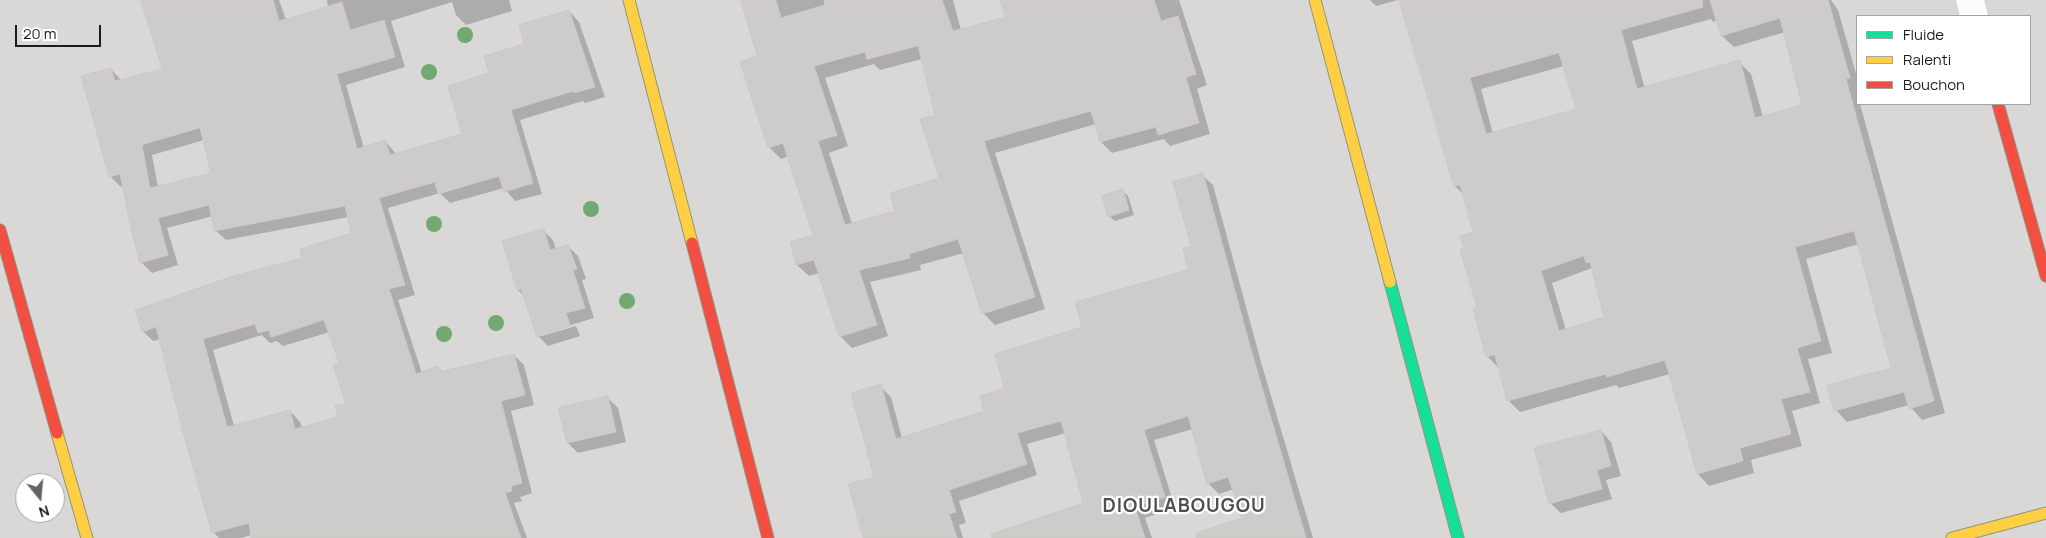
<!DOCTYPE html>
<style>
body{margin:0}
#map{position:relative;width:2046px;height:538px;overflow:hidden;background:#eae8e5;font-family:Manrope,sans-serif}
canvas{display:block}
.legend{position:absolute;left:1856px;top:15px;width:175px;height:90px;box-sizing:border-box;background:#fff;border:1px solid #a4a4a4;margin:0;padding:6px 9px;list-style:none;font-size:15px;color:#1c1c1c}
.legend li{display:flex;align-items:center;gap:10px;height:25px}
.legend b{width:25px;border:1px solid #a4a4a4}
.north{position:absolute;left:15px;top:473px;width:50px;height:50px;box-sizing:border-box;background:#fff;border:1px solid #a4a4a4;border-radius:50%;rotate:163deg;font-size:14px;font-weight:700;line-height:20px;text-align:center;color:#1c1c1c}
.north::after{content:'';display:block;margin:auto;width:18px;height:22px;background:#646362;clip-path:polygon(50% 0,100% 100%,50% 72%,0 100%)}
.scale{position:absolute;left:15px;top:25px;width:86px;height:22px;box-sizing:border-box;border:2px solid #1c1c1c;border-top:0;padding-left:6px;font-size:15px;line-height:18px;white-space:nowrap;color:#1c1c1c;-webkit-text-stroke:4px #fff;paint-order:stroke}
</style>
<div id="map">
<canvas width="2046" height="538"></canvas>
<ul class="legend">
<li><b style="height:6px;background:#16e098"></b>Fluide</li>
<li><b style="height:6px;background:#ffcf43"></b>Ralenti</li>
<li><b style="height:6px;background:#f24e42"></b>Bouchon</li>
</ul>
<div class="north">N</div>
<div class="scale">20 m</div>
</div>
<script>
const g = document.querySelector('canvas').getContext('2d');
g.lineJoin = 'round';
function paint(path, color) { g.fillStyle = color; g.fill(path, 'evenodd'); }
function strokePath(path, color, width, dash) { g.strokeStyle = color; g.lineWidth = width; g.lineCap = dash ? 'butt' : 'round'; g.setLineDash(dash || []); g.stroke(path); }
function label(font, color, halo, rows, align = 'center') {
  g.font = font + ' Manrope,sans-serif'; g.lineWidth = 4.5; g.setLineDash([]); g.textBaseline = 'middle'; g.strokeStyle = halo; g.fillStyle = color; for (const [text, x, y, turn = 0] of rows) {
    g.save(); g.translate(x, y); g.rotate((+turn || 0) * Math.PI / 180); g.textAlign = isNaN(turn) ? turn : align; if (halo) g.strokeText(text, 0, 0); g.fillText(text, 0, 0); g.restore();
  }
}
const residential = new Path2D(`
 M 0,0 L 2046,0 L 2046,538 L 0,538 ZM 1857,16 L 2030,16 L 2030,104 L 1857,104 ZM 25,483 L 55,483 L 55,513 L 25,513 Z`);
const shadow = new Path2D(`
 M 153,0 L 279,0 L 286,20 L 328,7 L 327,0 L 509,0 L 512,11 L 466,25 L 456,15 L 452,2 L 391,21 L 405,67 L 346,85 L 364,148 L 385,141 L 396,154 L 464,134 L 491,74 L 569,11 L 579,22 L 605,97 L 585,103 L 583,101 L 520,120 L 542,194 L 515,201 L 504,188 L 450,203 L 440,193 L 388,208 L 415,295 L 398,300 L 422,373 L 438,368 L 443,372 L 514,355 L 524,365 L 534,405 L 511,411 L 532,493 L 520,497 L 522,501 L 514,503 L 527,538 L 333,538 L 255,534 L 241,538 L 219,538 L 214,533 L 185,435 L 161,339 L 153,341 L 143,331 L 353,234 L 349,217 L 226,240 L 215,230 L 213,216 L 167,228 L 178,265 L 152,273 L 142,263 L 124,186 L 121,187 L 110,176 L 111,69 L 121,80 L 164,70 ZM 204,140 L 213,174 L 158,187 L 152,155 ZM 330,332 L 341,364 L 348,405 L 340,418 L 302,428 L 300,422 L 290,411 L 234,426 L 213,350 L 262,335 L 270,343 L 277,341 L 283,346 Z
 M 742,0 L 953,0 L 961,30 L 1006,18 L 1015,0 L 1179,0 L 1207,85 L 1197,89 L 1210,134 L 1170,146 L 1164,139 L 1112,153 L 1101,142 L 1096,124 L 995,153 L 1045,309 L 995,325 L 983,313 L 964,253 L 920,265 L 921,270 L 870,282 L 888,336 L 852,348 L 840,336 L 820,273 L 809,276 L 797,265 L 791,242 L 814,236 L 789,156 L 781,159 L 769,147 L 759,57 ZM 922,59 L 936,115 L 940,179 L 897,211 L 852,224 L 829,153 L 848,146 L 825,78 L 874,64 L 880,70 Z
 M 1370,0 L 1398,0 L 1376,6 Z
 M 1401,0 L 1831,0 L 1838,10 L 1857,77 L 1857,104 L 1860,104 L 1945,413 L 1922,420 L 1909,405 L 1847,422 L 1836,410 L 1893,369 L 1859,244 L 1806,259 L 1832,353 L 1808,359 L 1820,403 L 1792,411 L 1802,446 L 1751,460 L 1754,473 L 1709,486 L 1698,474 L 1670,374 L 1619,388 L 1616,385 L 1520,412 L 1508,400 L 1499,368 L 1487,356 L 1466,249 L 1475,233 L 1464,195 L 1455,186 ZM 1711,19 L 1713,22 L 1717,20 L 1722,36 L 1734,47 L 1785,32 L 1804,106 L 1763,117 L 1751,74 L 1739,62 L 1645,89 L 1632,41 ZM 1564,66 L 1578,110 L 1493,134 L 1481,89 ZM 1592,268 L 1606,318 L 1566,330 L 1552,283 Z
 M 1202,175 L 1213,185 L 1261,362 L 1313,538 L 1206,538 L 1243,519 L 1234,489 L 1219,494 L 1208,483 L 1193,429 L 1154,440 L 1175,508 L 1145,518 L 1152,538 L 1053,538 L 1084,504 L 1066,433 L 1027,444 L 1037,475 L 959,501 L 966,523 L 959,525 L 963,538 L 864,538 L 876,477 L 880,386 L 891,397 L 902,438 L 986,412 L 1005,389 L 1083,328 L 1190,271 Z
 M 1122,190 L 1128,196 L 1134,215 L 1115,221 L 1109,216 Z
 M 543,230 L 553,240 L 556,250 L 568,246 L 578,256 L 586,279 L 582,280 L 594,318 L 542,334 L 542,336 L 576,326 L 580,336 L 548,346 L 538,336 L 525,297 L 518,290 L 504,242 Z
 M 607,397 L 618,408 L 626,442 L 578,453 L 568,443 L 560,409 Z
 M 1601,431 L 1611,442 L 1621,476 L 1606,480 L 1612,499 L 1561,513 L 1550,503 Z`);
const building = new Path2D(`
 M 141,0 L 273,0 L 279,21 L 342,2 L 350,30 L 384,20 L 395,57 L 337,74 L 357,149 L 385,140 L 390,155 L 462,134 L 448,86 L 489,73 L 484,56 L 524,44 L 519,25 L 569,10 L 595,87 L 574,93 L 573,91 L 511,110 L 533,183 L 504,192 L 499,176 L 438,194 L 435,182 L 379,198 L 405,285 L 389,289 L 416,374 L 438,366 L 440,372 L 514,354 L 525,395 L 501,401 L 522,483 L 511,486 L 512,491 L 505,493 L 521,538 L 251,538 L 249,523 L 212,533 L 184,436 L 156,327 L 142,332 L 135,310 L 233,276 L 302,258 L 300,249 L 351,233 L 345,206 L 214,231 L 209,205 L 158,218 L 168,255 L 140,263 L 131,229 L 120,174 L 109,177 L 81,76 L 111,68 L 115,81 L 162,69 ZM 200,128 L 211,173 L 150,188 L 142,145 ZM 324,320 L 339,363 L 333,365 L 346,404 L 335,406 L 338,417 L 295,429 L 290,410 L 227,427 L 203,339 L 255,324 L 258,333 L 269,330 L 271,337 Z
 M 741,0 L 776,0 L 781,18 L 825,5 L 824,0 L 942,0 L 953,31 L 1005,17 L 1000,0 L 1154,0 L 1161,21 L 1178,16 L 1196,74 L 1186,77 L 1199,123 L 1158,135 L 1156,127 L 1100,142 L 1091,111 L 984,141 L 1035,297 L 982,314 L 958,239 L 909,254 L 910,258 L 859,270 L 877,325 L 839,337 L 814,260 L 796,265 L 790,242 L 813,235 L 783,143 L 768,148 L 740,62 L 757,56 ZM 918,46 L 935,115 L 920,119 L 939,178 L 890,193 L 895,211 L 845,225 L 818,141 L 837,135 L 814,66 L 865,52 L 867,59 Z
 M 1399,0 L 1702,0 L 1703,7 L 1621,30 L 1637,89 L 1740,60 L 1755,118 L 1802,105 L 1780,18 L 1721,36 L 1710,0 L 1828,0 L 1850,78 L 1846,79 L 1934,401 L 1909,409 L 1904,392 L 1834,411 L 1827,385 L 1891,368 L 1854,231 L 1795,247 L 1821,341 L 1797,348 L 1810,392 L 1781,399 L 1791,434 L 1740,448 L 1743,461 L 1697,474 L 1665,360 L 1607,377 L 1606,374 L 1507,401 L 1495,355 L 1486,357 L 1473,308 L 1477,307 L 1460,250 L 1464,248 L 1460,236 L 1473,232 L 1460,185 L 1454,186 ZM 1559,53 L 1576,109 L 1486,134 L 1470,78 ZM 1584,256 L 1586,263 L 1590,262 L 1604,317 L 1559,331 L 1541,271 Z
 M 1203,173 L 1251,350 L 1306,538 L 1196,538 L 1196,533 L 1242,518 L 1228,477 L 1207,484 L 1188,416 L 1144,430 L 1165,497 L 1135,507 L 1145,538 L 992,538 L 991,534 L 1083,503 L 1061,421 L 1017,433 L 1027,464 L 949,490 L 956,512 L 949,514 L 957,538 L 863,538 L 848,484 L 874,477 L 851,393 L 881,384 L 896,439 L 984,411 L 980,396 L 1004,388 L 995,354 L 1082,327 L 1075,302 L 1188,270 L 1183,248 L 1191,246 L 1173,182 Z
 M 1123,189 L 1129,210 L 1108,217 L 1102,196 Z
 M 544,229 L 550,250 L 568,245 L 577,269 L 573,270 L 585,308 L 566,313 L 570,326 L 537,337 L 521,289 L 517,290 L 502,241 Z
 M 608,396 L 616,432 L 567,443 L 558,408 Z
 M 1601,430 L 1611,466 L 1597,470 L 1602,489 L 1549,504 L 1534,448 Z`);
const street = new Path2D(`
 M 1970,0 L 1974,16`);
const fast = new Path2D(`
 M 1390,282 L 1458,538`);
const slow = new Path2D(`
 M 629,0 L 692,243
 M 1315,0 L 1390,282
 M 57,433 L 87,538
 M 1952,538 L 2046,513`);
const jam = new Path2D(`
 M 1998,104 L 2046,276
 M 0,230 L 57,433
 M 692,243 L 768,538`);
const trees = [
 [465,35],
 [429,72],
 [591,209],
 [434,224],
 [627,301],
 [496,323],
 [444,334]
];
const districtNames = [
 ["DIOULABOUGOU",1184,507]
];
paint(residential, '#d9d8d6');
paint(shadow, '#0003');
paint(building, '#ceccca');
strokePath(building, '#cdcac6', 1);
strokePath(street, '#c3c2c1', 29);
strokePath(fast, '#93937e', 13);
strokePath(slow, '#93937e', 13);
strokePath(jam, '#93937e', 13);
strokePath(street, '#fcfcfb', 28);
strokePath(fast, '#16e098', 11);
strokePath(slow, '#ffcf43', 11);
strokePath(jam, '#f24e42', 11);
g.fillStyle = '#71a971';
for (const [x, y] of trees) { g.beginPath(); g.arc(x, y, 8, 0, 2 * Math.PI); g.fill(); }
g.letterSpacing = '1px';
label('bold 19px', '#4f4f4f', '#fff', districtNames);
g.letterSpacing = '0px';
</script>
